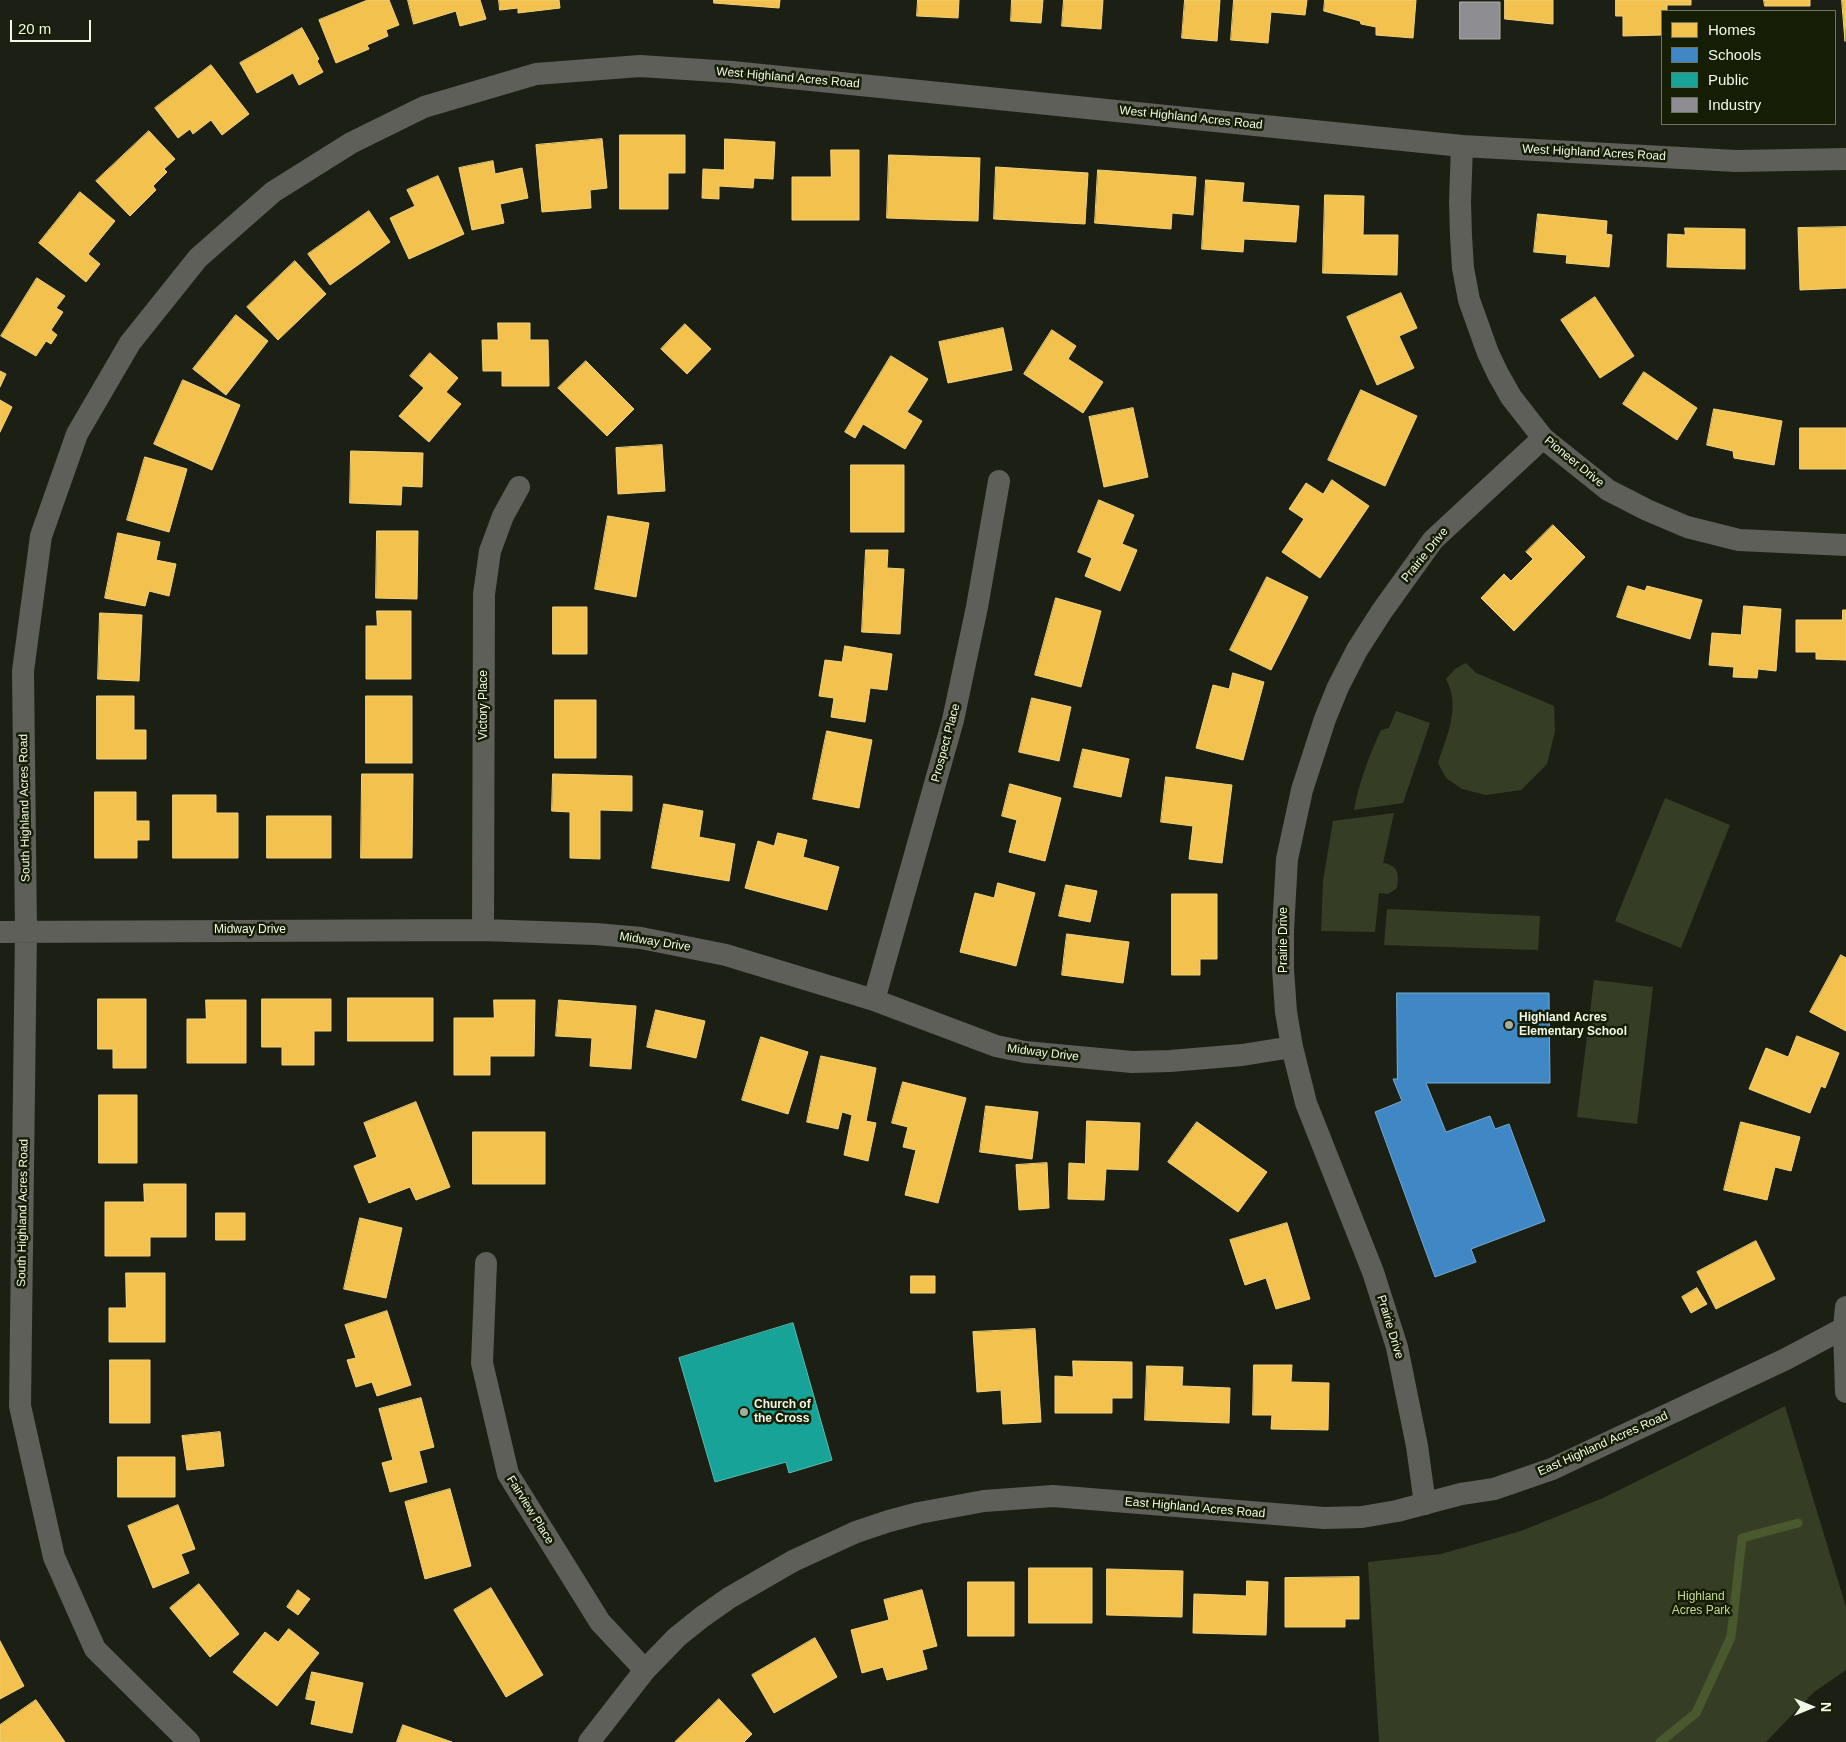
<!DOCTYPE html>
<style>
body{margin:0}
#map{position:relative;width:1846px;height:1742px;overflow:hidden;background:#1c2014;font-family:Arial,sans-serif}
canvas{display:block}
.legend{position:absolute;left:1661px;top:10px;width:175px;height:115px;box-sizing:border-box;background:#151d05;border:1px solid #6d7560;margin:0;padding:6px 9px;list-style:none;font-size:15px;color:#f2f8e8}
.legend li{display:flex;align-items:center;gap:10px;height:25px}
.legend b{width:25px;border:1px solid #6d7560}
.north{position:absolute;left:1786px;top:1682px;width:50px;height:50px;-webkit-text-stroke:4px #151d05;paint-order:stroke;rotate:90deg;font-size:14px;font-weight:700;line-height:20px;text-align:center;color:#f2f8e8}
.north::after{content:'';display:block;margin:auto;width:18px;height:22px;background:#f2f8e8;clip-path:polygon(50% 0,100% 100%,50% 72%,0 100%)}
.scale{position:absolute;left:10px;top:20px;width:81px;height:22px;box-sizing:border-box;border:2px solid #f2f8e8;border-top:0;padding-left:6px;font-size:15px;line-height:18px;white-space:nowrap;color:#f2f8e8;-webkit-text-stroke:4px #151d05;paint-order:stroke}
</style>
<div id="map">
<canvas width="1846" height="1742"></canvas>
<ul class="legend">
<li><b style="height:14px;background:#f2c14e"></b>Homes</li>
<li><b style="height:14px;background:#3f88c5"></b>Schools</li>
<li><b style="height:14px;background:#17a398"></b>Public</li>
<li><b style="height:14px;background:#8d8d92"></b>Industry</li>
</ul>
<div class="north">N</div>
<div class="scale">20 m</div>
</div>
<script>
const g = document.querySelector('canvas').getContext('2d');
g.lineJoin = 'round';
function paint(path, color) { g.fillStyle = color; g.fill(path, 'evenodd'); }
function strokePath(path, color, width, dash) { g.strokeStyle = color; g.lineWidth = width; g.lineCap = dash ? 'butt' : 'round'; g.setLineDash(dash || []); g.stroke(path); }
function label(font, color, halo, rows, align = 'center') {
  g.font = font + ' Arial,sans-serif'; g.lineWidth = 5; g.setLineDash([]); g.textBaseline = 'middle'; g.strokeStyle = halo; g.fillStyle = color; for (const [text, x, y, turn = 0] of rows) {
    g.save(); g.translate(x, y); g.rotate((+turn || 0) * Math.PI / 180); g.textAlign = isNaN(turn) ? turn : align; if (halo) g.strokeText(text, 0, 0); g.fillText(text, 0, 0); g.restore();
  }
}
const green = new Path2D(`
 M 1466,663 L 1476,673 L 1554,706 L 1555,731 L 1547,764 L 1521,790 L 1486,795 L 1462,789 L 1446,778 L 1438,763 C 1447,735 1461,707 1446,679 L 1455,669 Z
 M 1396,711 L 1430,723 L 1403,803 L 1354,810 C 1359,782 1369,756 1381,730 L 1389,728 Z
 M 1665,798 L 1730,825 L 1681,948 L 1615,921 Z
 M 1394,813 L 1383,863 C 1399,866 1399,874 1397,888 L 1388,894 L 1379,893 L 1375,932 L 1321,931 L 1323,881 L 1333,821 Z
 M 1387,909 L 1540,916 L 1538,950 L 1384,945 Z
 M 1594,980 L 1653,987 L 1637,1124 L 1577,1117 Z
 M 1785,1406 L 1846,1607 L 1846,1670 L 1814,1692 L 1766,1742 L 1379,1742 L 1368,1562 L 1441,1554 L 1521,1531 L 1603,1498 L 1678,1461 Z`);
const homes = new Path2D(`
 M 368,0 L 389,0 L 399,25 L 386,30 L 388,36 L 367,45 L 369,49 L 336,63 L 319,20 Z
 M 408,0 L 480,0 L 486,19 L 460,26 L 456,11 L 414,24 Z
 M 499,0 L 559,0 L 560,8 L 518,13 L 518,8 L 500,10 Z
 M 714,0 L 780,0 L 779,8 L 714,3 Z
 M 918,0 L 959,0 L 958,18 L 917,16 Z
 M 1012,0 L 1043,0 L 1041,23 L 1011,21 Z
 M 1064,0 L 1103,0 L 1101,29 L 1062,26 Z
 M 1185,0 L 1220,0 L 1217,41 L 1182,38 Z
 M 1234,0 L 1307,0 L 1305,15 L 1271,12 L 1268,43 L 1231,40 Z
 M 1325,0 L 1416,0 L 1413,38 L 1376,35 L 1376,27 L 1361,24 L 1360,21 L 1324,11 Z
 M 1505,0 L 1553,0 L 1553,24 L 1505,19 Z
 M 1616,0 L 1691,0 L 1691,5 L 1667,5 L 1667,11 L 1662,11 L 1662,35 L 1623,36 L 1623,16 L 1616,16 Z
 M 1764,0 L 1810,0 L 1810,6 L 1765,6 Z
 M 1842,0 L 1846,0 L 1845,41 Z
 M 302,28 L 319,59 L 317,61 L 323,72 L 299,85 L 293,73 L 257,93 L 240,63 Z
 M 211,65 L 249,114 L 222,135 L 211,120 L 193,134 L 190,129 L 178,138 L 155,108 Z
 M 149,131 L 175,159 L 164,169 L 167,172 L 153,186 L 156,190 L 130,216 L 96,181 Z
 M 620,135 L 685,135 L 685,173 L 668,173 L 668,209 L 620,209 Z
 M 602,139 L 607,188 L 590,190 L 591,208 L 542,212 L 536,145 Z
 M 725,139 L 775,142 L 773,179 L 754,178 L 753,188 L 719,186 L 719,199 L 702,198 L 703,169 L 724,170 Z
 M 831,150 L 859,150 L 859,220 L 792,220 L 792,177 L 831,177 Z
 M 889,155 L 980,158 L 978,221 L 887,218 Z
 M 493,161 L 495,174 L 522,168 L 528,198 L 500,204 L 504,223 L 472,230 L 459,168 Z
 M 996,167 L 1088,173 L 1085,224 L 994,219 Z
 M 1098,170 L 1196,177 L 1193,215 L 1172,213 L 1171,229 L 1095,223 Z
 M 438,176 L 464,234 L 409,259 L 390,218 L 415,206 L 407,190 Z
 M 1206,180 L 1244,183 L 1242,202 L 1299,206 L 1296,242 L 1244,239 L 1243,252 L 1202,249 Z
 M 80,192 L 115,221 L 88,254 L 100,264 L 86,282 L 39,243 Z
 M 1325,195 L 1364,196 L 1363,235 L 1398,235 L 1397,275 L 1323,273 Z
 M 369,211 L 390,242 L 330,285 L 308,254 Z
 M 1538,214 L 1607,221 L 1606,234 L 1612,235 L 1609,267 L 1566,263 L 1567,255 L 1534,252 Z
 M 1846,227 L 1846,288 L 1800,290 L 1798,228 Z
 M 1685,228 L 1745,229 L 1745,269 L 1667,267 L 1668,234 L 1685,235 Z
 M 295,261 L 326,294 L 278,340 L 247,307 Z
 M 37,278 L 65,296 L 56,308 L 63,312 L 51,330 L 57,335 L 51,344 L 46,341 L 36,356 L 1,336 Z
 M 1401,293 L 1417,328 L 1399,336 L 1414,368 L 1377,385 L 1347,317 Z
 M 1595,297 L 1634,356 L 1600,378 L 1561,320 Z
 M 236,315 L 268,341 L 226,395 L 193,369 Z
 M 498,323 L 530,323 L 530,340 L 548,340 L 549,386 L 502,386 L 502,371 L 483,371 L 482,340 L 498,340 Z
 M 685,324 L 711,349 L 687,374 L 661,349 Z
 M 1003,328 L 1012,370 L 948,383 L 939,342 Z
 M 1052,330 L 1076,346 L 1068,359 L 1103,382 L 1083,413 L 1024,374 Z
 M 430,353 L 458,378 L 446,392 L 461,404 L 429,442 L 399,416 L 424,388 L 410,376 Z
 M 891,356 L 928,379 L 907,412 L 922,421 L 905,449 L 863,424 L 855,438 L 845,432 Z
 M 586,361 L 634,409 L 607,436 L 558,388 Z
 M 0,371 L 6,374 L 0,387 Z
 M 1644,372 L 1697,408 L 1677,440 L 1623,404 Z
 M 183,380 L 240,405 L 212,470 L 154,444 Z
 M 1361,390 L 1417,416 L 1385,486 L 1328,460 Z
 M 0,400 L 12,407 L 0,432 Z
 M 1133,408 L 1148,477 L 1104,487 L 1089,417 Z
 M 1714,409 L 1782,421 L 1774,465 L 1734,458 L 1733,451 L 1707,445 Z
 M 1800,428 L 1846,428 L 1846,469 L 1800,469 Z
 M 662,445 L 665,491 L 618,494 L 616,448 Z
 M 351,451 L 423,453 L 422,487 L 402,486 L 401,505 L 350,503 Z
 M 145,457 L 187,469 L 169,532 L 127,520 Z
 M 851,465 L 904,465 L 904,532 L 851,532 Z
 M 1332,480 L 1369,506 L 1320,578 L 1282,552 L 1304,519 L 1289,509 L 1306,483 L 1323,494 Z
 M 1099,500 L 1134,515 L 1122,544 L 1137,550 L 1120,591 L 1085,576 L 1092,558 L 1078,552 Z
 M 608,516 L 649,523 L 636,597 L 595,589 Z
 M 1553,525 L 1585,557 L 1514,631 L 1481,598 L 1504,574 L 1511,581 L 1533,559 L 1526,552 Z
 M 377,531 L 418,531 L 417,599 L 376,598 Z
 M 118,533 L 160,542 L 156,560 L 176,564 L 169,596 L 149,591 L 145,606 L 105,598 Z
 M 866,550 L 888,550 L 887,568 L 904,569 L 900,634 L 862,632 Z
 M 1267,577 L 1308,597 L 1271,670 L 1230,650 Z
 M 1628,586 L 1645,591 L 1647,586 L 1702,600 L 1690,639 L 1617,617 Z
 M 1056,598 L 1101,611 L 1081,687 L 1035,675 Z
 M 1744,606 L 1781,609 L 1776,671 L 1758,669 L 1757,678 L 1733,677 L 1734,667 L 1709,665 L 1712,633 L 1741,635 Z
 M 553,607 L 587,607 L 587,654 L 553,654 Z
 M 1843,610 L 1846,610 L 1846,660 L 1816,659 L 1816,652 L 1796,652 L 1796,620 L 1842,620 Z
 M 377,611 L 411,611 L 411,679 L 366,679 L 366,626 L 377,626 Z
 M 100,613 L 142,615 L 139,681 L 98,679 Z
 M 845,646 L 892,654 L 887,690 L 870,688 L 865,722 L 831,717 L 834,698 L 819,696 L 825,660 L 842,662 Z
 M 1233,673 L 1264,682 L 1243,760 L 1196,748 L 1213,685 L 1229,689 Z
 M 97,696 L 134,696 L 134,730 L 146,730 L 146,759 L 97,759 Z
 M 366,696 L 412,696 L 412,763 L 366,763 Z
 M 1032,698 L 1071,707 L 1059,761 L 1019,752 Z
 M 555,700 L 596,700 L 596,758 L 555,758 Z
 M 827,731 L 872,740 L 859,808 L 813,799 Z
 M 1083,749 L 1129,759 L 1121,797 L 1074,787 Z
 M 362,774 L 413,774 L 412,858 L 361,858 Z
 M 553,774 L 632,776 L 632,811 L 600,810 L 600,859 L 570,858 L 570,812 L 552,811 Z
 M 1166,777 L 1232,785 L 1222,863 L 1189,859 L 1193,826 L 1161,822 Z
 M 1010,784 L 1061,798 L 1045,861 L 1009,852 L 1017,820 L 1002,816 Z
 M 95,792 L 136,792 L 136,821 L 149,821 L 149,840 L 137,840 L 137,858 L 95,858 Z
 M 173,795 L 216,795 L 216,813 L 238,813 L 238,858 L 173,858 Z
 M 664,804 L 703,811 L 699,837 L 735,844 L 729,881 L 652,868 Z
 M 267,816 L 331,816 L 331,858 L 267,858 Z
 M 778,833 L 807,840 L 803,857 L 839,867 L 827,910 L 745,888 L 758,841 L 774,846 Z
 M 998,883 L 1035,893 L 1016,966 L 960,952 L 975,893 L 994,898 Z
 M 1066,885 L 1097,891 L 1090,922 L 1059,916 Z
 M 1172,894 L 1217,894 L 1217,959 L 1200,959 L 1200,975 L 1172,975 Z
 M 1067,934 L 1129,942 L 1123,983 L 1062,975 Z
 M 1841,955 L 1846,958 L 1846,1031 L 1810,1012 Z
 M 348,998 L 433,998 L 433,1041 L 348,1041 Z
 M 98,999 L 146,999 L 146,1068 L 113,1068 L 113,1049 L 98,1049 Z
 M 262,999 L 331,999 L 331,1031 L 314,1031 L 314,1065 L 282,1065 L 282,1047 L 262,1047 Z
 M 206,1000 L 246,1000 L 246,1063 L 187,1063 L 187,1019 L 206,1019 Z
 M 494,1000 L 535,1000 L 534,1056 L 490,1056 L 490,1075 L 454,1075 L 454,1018 L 494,1018 Z
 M 559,1000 L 636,1006 L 631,1069 L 590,1066 L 592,1038 L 556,1036 Z
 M 656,1010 L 705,1021 L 696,1058 L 647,1047 Z
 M 1797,1036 L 1839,1053 L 1825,1088 L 1821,1086 L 1810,1113 L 1749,1089 L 1766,1048 L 1788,1057 Z
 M 761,1037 L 808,1052 L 788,1114 L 742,1100 Z
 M 821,1056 L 876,1068 L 866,1121 L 876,1123 L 868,1161 L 844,1155 L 852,1115 L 842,1112 L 838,1129 L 807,1122 Z
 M 903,1082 L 966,1098 L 938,1203 L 905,1195 L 916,1150 L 903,1147 L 908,1127 L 892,1123 Z
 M 99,1095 L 137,1095 L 137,1163 L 99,1163 Z
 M 416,1102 L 450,1187 L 416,1200 L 410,1187 L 369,1203 L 354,1166 L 377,1157 L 364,1123 Z
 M 986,1106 L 1038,1112 L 1032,1159 L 980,1152 Z
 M 1087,1121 L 1140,1123 L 1138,1170 L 1106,1169 L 1104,1200 L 1068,1199 L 1069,1163 L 1085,1164 Z
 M 1197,1122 L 1267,1172 L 1238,1212 L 1168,1162 Z
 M 1741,1122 L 1800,1137 L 1791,1171 L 1775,1167 L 1767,1200 L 1724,1190 Z
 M 473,1132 L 545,1132 L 545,1184 L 473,1184 Z
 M 1047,1163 L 1049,1208 L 1019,1210 L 1016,1165 Z
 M 144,1184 L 186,1184 L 186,1237 L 150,1237 L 150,1256 L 105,1256 L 105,1202 L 144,1202 Z
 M 216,1213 L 245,1213 L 245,1240 L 216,1240 Z
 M 360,1218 L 402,1228 L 386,1298 L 344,1289 Z
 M 1287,1223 L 1310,1299 L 1276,1309 L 1266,1278 L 1245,1285 L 1230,1240 Z
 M 1756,1241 L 1775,1279 L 1716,1309 L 1697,1272 Z
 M 126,1273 L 165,1273 L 165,1342 L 109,1342 L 109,1308 L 126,1308 Z
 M 911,1276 L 935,1276 L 935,1293 L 911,1293 Z
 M 1697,1288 L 1707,1304 L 1691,1313 L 1682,1297 Z
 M 387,1311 L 411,1385 L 377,1396 L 372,1382 L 356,1387 L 347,1360 L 356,1358 L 345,1325 Z
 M 1035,1329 L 1041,1422 L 1003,1424 L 1001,1390 L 977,1392 L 973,1332 Z
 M 110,1360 L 150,1360 L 150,1423 L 110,1423 Z
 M 1073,1361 L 1132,1362 L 1132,1398 L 1112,1398 L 1112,1413 L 1055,1413 L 1055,1376 L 1073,1377 Z
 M 1254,1365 L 1292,1365 L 1291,1382 L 1329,1383 L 1328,1430 L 1271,1429 L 1272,1415 L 1253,1415 Z
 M 1147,1366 L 1183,1367 L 1182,1386 L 1230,1388 L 1229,1423 L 1145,1420 Z
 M 421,1398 L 434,1447 L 419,1451 L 427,1482 L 390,1492 L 382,1463 L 393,1460 L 379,1409 Z
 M 220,1432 L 224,1466 L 187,1470 L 182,1436 Z
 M 118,1457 L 175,1457 L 175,1497 L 118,1497 Z
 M 450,1489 L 471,1566 L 425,1579 L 405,1502 Z
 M 178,1505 L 195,1549 L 181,1554 L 189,1573 L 153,1588 L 128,1526 Z
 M 1029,1568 L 1092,1568 L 1092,1623 L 1029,1623 Z
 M 1107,1569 L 1183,1571 L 1182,1617 L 1107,1615 Z
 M 1359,1577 L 1359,1619 L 1345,1619 L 1345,1627 L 1285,1627 L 1285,1578 Z
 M 1247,1581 L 1268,1582 L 1266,1635 L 1193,1633 L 1194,1594 L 1246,1596 Z
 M 968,1582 L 1014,1582 L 1014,1636 L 968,1636 Z
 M 199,1584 L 239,1634 L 210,1657 L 170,1608 Z
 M 491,1588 L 543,1675 L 506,1697 L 454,1610 Z
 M 298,1590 L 310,1599 L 298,1615 L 287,1607 Z
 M 922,1590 L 937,1646 L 922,1650 L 927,1669 L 887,1680 L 883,1667 L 862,1673 L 851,1630 L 889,1620 L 884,1600 Z
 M 289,1629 L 319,1653 L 277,1706 L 233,1672 L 265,1632 L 278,1642 Z
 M 815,1638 L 837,1677 L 774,1713 L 752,1675 Z
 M 0,1641 L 24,1686 L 0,1699 Z
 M 312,1672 L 363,1683 L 352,1733 L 311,1724 L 316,1701 L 306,1699 Z
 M 719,1699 L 752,1734 L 744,1742 L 675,1742 Z
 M 36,1700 L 65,1742 L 0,1742 L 0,1725 Z
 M 403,1725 L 452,1742 L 397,1742 Z`);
const schools = new Path2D(`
 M 1397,993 L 1549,993 L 1550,1083 L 1426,1083 L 1446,1132 L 1490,1116 L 1495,1129 L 1509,1124 L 1545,1221 L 1471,1249 L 1476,1262 L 1435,1277 L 1375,1112 L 1402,1101 L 1393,1079 L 1397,1079 Z`);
const public = new Path2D(`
 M 793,1323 L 832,1460 L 789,1473 L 786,1462 L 715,1482 L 679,1358 Z`);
const industry = new Path2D(`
 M 1460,2 L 1500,2 L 1500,39 L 1460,39 Z`);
const stream = new Path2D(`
 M 1660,1742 L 1696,1713 L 1731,1637 L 1742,1538 L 1798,1523`);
const minor = new Path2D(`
 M 1462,146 L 1460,202 L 1461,236 L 1463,268 L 1469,300 L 1488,353 L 1498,374 L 1511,397 L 1543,438 L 1608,490 L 1647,510 L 1687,527 L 1739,540 L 1846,545
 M 483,930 L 484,594 L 490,551 L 503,516 L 519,487
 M 0,932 L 483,930 L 596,934 L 641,938 L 726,955 L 874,1000 L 996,1046 L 1025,1052 L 1132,1062 L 1170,1061 L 1242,1055 L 1292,1047
 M 874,1000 L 953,720 L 977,607 L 999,481
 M 486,1263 L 482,1363 L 508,1474 L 600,1622 L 645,1670
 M 1846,1307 L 1844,1328 L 1846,1392
 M 1425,1504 L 1417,1446 L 1397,1347 L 1373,1272 L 1306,1103 L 1292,1047 L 1286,1012 L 1283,969 L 1283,930 L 1287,859 L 1302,790 L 1325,719 L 1338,687 L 1357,650 L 1382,611 L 1433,540 L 1543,438
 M 189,1742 L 95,1649 L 54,1557 L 20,1406 L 26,931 L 23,671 L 41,536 L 77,434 L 130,343 L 198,258 L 273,192 L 351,143 L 424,107 L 536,74 L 640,66 L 732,72 L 1462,146 L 1736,161 L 1846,159
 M 589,1742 L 645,1670 L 677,1637 L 702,1617 L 729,1598 L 793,1561 L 856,1532 L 889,1521 L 919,1513 L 984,1501 L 1053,1496 L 1324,1518 L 1362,1517 L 1397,1511 L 1461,1494 L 1494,1489 L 1552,1469 L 1786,1359 L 1846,1327`);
const markers = [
 [1509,1025,5,"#a7ac9e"],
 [744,1412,5,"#a7ac9e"]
];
const streetNames = [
 ["West Highland Acres Road",788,78,5],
 ["West Highland Acres Road",1191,118,6],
 ["West Highland Acres Road",1594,153,3],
 ["Pioneer Drive",1574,462,39],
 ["Prairie Drive",1425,555,-51],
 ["Victory Place",484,705,-90],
 ["Prospect Place",946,743,-75],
 ["South Highland Acres Road",25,808,-91],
 ["Midway Drive",250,930],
 ["Prairie Drive",1284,940,-90],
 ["Midway Drive",655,942,9],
 ["Midway Drive",1043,1053,7],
 ["South Highland Acres Road",23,1213,-89],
 ["Prairie Drive",1390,1327,73],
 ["East Highland Acres Road",1603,1444,-24],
 ["East Highland Acres Road",1195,1508,5],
 ["Fairview Place",530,1510,58]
];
const poiNames = [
 ["Highland Acres",1519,1018],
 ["Elementary School",1519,1032],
 ["Church of",754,1405],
 ["the Cross",754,1419]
];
const parkNames = [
 ["Highland",1701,1597],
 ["Acres Park",1701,1611]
];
paint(green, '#353e24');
paint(homes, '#f2c14e');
strokePath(homes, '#f2d27c', 1);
paint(schools, '#3f88c5');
strokePath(schools, '#75aad0', 1);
paint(public, '#17a398');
strokePath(public, '#59bcb0', 1);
paint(industry, '#8d8d92');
strokePath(industry, '#abadac', 1);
strokePath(stream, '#4a582e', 9);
strokePath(minor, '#5d5f58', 22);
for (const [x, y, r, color] of markers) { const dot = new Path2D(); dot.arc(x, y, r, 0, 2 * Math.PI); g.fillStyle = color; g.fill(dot); strokePath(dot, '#151d05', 2); }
label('12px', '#f2f8e8', '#151d05', streetNames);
label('bold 12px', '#f2f8e8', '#151d05', poiNames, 'left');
label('12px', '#c1da91', '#151d05', parkNames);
</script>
